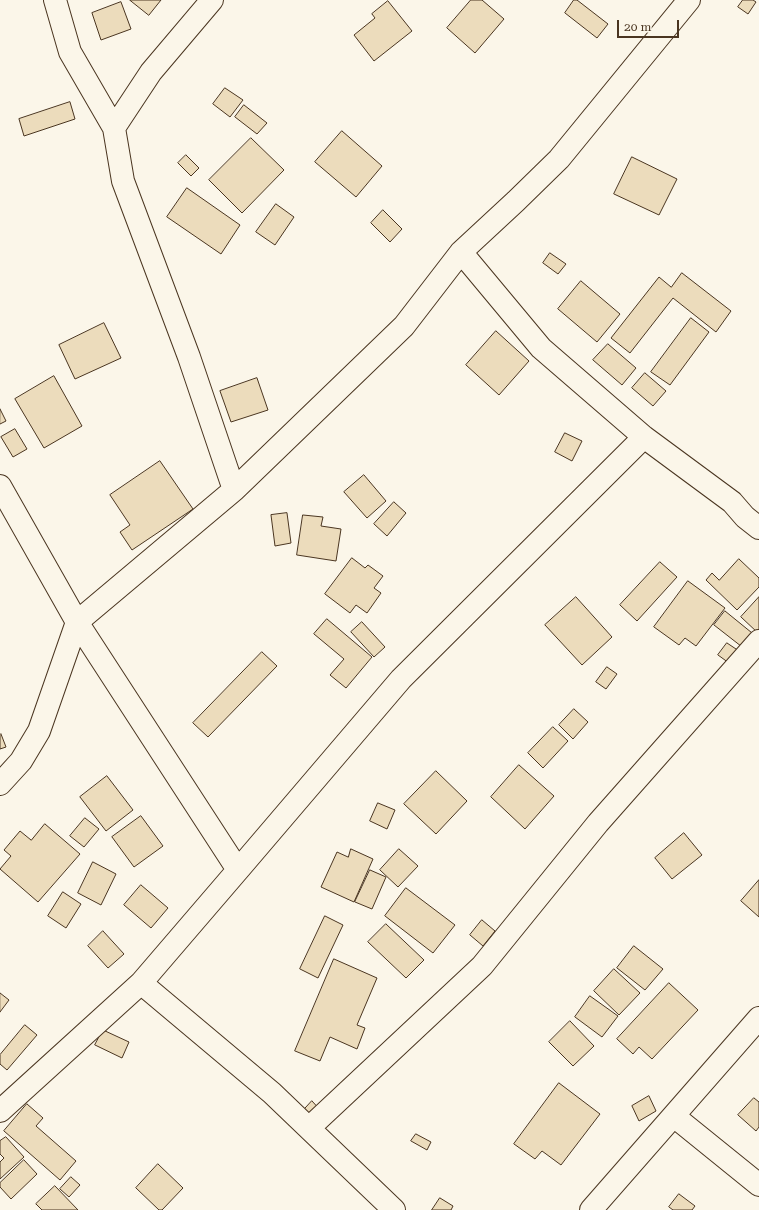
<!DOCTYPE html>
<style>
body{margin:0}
#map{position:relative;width:759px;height:1210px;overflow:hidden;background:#fbf6e9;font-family:"Roboto Serif",serif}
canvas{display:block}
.scale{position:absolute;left:617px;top:20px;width:62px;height:18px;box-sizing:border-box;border:2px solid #4a3520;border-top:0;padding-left:5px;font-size:12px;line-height:14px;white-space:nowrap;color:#4a3520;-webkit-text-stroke:3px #fbf6e9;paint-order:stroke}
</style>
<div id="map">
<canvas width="759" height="1210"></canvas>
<div class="scale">20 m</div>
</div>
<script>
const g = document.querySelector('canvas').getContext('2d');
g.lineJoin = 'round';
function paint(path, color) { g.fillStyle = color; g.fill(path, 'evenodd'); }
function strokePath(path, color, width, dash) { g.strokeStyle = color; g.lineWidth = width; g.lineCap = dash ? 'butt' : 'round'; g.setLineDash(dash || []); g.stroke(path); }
const building = new Path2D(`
 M 130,0 L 161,0 L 149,15 Z
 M 471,0 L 482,0 L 504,19 L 475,53 L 447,28 Z
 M 574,0 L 577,0 L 608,24 L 597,38 L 565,13 Z
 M 743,0 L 753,0 L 756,2 L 748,14 L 738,7 Z
 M 388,1 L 412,31 L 374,61 L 354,35 L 375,18 L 372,14 Z
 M 121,2 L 131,29 L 101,40 L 92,13 Z
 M 225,88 L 243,100 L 230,117 L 213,104 Z
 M 70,102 L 75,119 L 24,136 L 19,119 Z
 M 244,105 L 267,123 L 257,134 L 235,117 Z
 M 342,131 L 382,166 L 356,197 L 315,162 Z
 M 251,138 L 284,170 L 242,213 L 209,180 Z
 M 186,155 L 199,168 L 191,176 L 178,163 Z
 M 632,157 L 677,179 L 659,215 L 614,194 Z
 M 187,188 L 240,225 L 221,254 L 167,217 Z
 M 276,204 L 294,217 L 275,245 L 256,232 Z
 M 383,210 L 402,229 L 390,242 L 371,223 Z
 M 550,253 L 566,264 L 558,274 L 543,263 Z
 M 682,273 L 731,311 L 716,332 L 673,298 L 630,353 L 611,338 L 659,277 L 671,287 Z
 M 581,281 L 620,314 L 597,342 L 558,309 Z
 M 691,318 L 709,332 L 670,385 L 651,372 Z
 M 104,323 L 121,358 L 75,379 L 59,345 Z
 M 496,331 L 529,361 L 499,395 L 466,365 Z
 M 608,344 L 636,368 L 622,385 L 593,360 Z
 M 645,373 L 666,391 L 653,406 L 632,388 Z
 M 54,376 L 82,426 L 44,448 L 15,399 Z
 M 257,378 L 268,410 L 231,422 L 220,391 Z
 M 0,409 L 6,421 L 0,424 Z
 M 15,429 L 27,449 L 13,457 L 1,437 Z
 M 565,433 L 582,441 L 572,461 L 555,452 Z
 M 160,461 L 193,509 L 132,550 L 120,532 L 130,525 L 110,495 Z
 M 364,475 L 386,501 L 367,518 L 344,492 Z
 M 394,502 L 406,513 L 387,536 L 374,524 Z
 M 287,513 L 291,543 L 275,546 L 271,515 Z
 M 303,515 L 323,517 L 321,526 L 341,529 L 336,561 L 297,555 Z
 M 352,558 L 365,568 L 368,565 L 383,576 L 374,588 L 381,593 L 367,613 L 356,605 L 350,613 L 325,594 Z
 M 739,559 L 759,578 L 759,587 L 737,610 L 706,580 L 712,573 L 719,580 Z
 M 660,562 L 677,577 L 637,621 L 620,605 Z
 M 688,581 L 725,608 L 696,646 L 685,638 L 679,645 L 654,627 Z
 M 576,597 L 612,637 L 582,665 L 545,625 Z
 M 759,597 L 759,632 L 758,633 L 741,617 Z
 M 725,611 L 757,637 L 746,650 L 714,625 Z
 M 327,619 L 372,657 L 346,688 L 330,675 L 344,659 L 314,634 Z
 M 362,622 L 385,647 L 374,657 L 351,632 Z
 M 727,643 L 739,651 L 729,663 L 718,655 Z
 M 262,652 L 277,666 L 208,737 L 193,723 Z
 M 607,667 L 617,674 L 606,689 L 596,682 Z
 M 574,709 L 588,722 L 573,739 L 559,725 Z
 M 553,727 L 568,741 L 543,768 L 528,753 Z
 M 1,734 L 6,747 L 0,749 L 0,735 Z
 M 519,765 L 554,796 L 525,829 L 491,797 Z
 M 436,771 L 467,801 L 436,834 L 404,804 Z
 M 107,776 L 133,810 L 106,831 L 80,797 Z
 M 378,803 L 395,810 L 387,829 L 370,821 Z
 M 141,816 L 163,846 L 134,867 L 112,837 Z
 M 85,818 L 99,829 L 84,847 L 70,836 Z
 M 45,824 L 80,854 L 38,902 L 0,869 L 11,856 L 4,850 L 20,831 L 31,840 Z
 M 684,833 L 702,855 L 672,879 L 655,858 Z
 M 351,849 L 373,859 L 354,902 L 321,887 L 337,852 L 348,857 Z
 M 399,849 L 418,866 L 398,887 L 380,870 Z
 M 93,862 L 116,874 L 101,905 L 78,893 Z
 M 370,870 L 386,877 L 372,909 L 355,902 Z
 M 759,880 L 759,917 L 741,901 Z
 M 141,885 L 168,908 L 151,928 L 124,905 Z
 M 406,888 L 455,925 L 433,953 L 385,916 Z
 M 63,892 L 81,904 L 66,928 L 48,916 Z
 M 325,916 L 343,925 L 318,978 L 300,969 Z
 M 482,920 L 495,931 L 483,946 L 470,935 Z
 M 386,924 L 424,960 L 406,978 L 368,942 Z
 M 103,931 L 124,954 L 108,968 L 88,946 Z
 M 634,946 L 663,969 L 645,990 L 617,968 Z
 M 334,959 L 377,978 L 357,1025 L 365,1028 L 357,1049 L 330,1037 L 320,1061 L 295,1051 Z
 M 614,969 L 640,993 L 619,1015 L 594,991 Z
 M 669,983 L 698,1010 L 652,1059 L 639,1047 L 633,1054 L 617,1039 Z
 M 0,993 L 9,1000 L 0,1012 Z
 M 590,996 L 618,1016 L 602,1037 L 575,1017 Z
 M 570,1021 L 594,1046 L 573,1066 L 549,1042 Z
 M 25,1025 L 37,1035 L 7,1070 L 0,1064 L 0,1055 Z
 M 103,1030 L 129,1042 L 122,1058 L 95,1045 Z
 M 559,1083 L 600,1114 L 561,1165 L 542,1151 L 535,1159 L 514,1144 Z
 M 649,1096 L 656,1111 L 639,1121 L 632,1106 Z
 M 754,1098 L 759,1102 L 759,1127 L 756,1131 L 738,1115 Z
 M 312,1101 L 322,1112 L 299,1115 Z
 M 27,1104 L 43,1118 L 36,1126 L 76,1161 L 60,1180 L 4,1131 Z
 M 416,1134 L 431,1142 L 427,1150 L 411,1141 Z
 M 6,1137 L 24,1157 L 0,1179 L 0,1162 L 4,1158 L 0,1154 L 0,1141 Z
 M 24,1160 L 37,1174 L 11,1199 L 0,1187 L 0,1183 Z
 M 158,1164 L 183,1188 L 162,1210 L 159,1210 L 136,1188 Z
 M 71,1177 L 80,1185 L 69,1197 L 60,1189 Z
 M 55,1186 L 78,1210 L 42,1210 L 36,1204 Z
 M 679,1194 L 695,1206 L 692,1210 L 673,1210 L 669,1207 Z
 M 440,1198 L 453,1206 L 451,1210 L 432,1210 Z`);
const minor = new Path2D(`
 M 55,0 L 70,52 L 114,128 L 123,181 L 189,357 L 234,490
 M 114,128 L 151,72 L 212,0
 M 461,252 L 541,348 L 644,437 L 732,502 L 745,517 L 759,528
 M 0,486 L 77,622 L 238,870 L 141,983 L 272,1093 L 394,1210
 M 0,784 L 21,761 L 39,731 L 77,622 L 234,490 L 404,326 L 461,252 L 516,201 L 559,159 L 689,0
 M 238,870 L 401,679 L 644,437
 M 0,1111 L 141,983
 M 675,1117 L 759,1185
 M 309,1128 L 482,966 L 598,823 L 759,641
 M 591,1210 L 759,1018`);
paint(building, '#ecdcbc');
strokePath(building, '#4a3520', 1);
strokePath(minor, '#4a3520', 24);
strokePath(minor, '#fbf6e9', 22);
</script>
